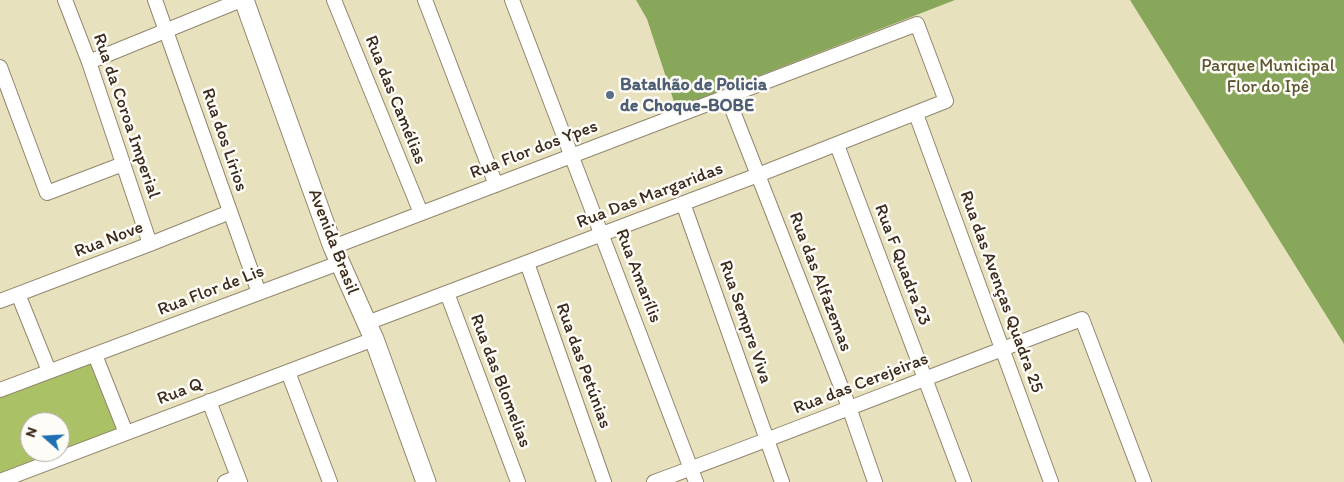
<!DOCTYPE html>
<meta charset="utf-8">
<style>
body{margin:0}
#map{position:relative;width:1344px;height:482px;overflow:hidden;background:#e8e1bd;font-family:Itim,sans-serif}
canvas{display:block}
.north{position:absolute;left:20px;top:412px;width:50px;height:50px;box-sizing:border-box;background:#fdfcf7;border:1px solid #afa8a0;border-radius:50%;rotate:289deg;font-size:14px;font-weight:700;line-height:20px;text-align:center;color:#3b2a1e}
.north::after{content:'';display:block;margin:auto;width:18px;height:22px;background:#1f6fb2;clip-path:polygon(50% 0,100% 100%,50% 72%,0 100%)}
</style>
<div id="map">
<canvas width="1344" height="482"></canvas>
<div class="north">N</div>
</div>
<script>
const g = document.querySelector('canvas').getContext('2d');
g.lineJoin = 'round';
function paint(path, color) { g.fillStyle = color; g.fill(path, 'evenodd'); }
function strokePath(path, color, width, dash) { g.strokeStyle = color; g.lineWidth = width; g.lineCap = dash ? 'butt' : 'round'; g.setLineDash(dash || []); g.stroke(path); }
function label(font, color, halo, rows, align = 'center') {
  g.font = font + ' Itim,sans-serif'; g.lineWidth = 5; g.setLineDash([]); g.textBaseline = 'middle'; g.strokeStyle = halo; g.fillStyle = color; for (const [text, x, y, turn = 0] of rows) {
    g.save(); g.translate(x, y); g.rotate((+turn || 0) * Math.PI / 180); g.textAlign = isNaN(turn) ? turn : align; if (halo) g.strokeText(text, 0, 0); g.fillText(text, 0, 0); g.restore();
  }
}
const green = new Path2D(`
 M 95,361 L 122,430 L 0,477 L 0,398 ZM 30,422 L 60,422 L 60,452 L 30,452 Z`);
const forest = new Path2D(`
 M 636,0 L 955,0 L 676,108 L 647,19 Z
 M 1130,0 L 1344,0 L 1344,344 Z`);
const street = new Path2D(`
 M 65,0 L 89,62 L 150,244
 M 155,0 L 259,293
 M 334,0 L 421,213
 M 425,0 L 496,185
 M 512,0 L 696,482
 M 89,62 L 241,0
 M 0,67 L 47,193 L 123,164
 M 727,96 L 849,407 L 875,482
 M 916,114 L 1051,482
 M 837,145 L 964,482
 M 683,203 L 782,482
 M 333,247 L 917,24 L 946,101 L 758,175 L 367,323
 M 527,263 L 604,482
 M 447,293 L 518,482
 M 18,294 L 49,371
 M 0,301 L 150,244 L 230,212
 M 95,355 L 126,433
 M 288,372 L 330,482
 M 0,390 L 339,263
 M 209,401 L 240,482
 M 0,481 L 374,339
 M 225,482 L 238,477
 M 654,482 C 797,430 939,372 1082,319 L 1144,482`);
const secondary = new Path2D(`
 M 244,0 L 333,247 L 374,339 L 426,482`);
const markers = [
 [610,95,5,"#5c6f8a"]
];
const parkNames = [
 ["Parque Municipal",1268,66],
 ["Flor do Ipê",1268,87]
];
const serviceNames = [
 ["Batalhão de Policia",620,85],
 ["de Choque-BOBE",620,106]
];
const streetNames = [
 ["Rua das Camélias",395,100,68],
 ["Rua da Coroa Imperial",126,116,71],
 ["Rua dos Lírios",224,140,71],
 ["Rua Flor dos Ypes",534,150,-21],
 ["Rua Das Margaridas",650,196,-21],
 ["Rua Nove",109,240,-21],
 ["Avenida Brasil",333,242,69],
 ["Rua F Quadra 23",902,265,69],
 ["Rua Amarílis",638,276,69],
 ["Rua das Alfazemas",820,282,69],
 ["Rua Flor de Lis",211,291,-21],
 ["Rua das Avenças Quadra 25",1001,292,70],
 ["Rua Sempre Viva",745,322,71],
 ["Rua das Petúnias",583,366,70],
 ["Rua das Blomelias",500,381,69],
 ["Rua das Cerejeiras",861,384,-21],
 ["Rua Q",180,392,-21]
];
paint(green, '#abc165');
paint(forest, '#88a75a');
strokePath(street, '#92866e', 16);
strokePath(secondary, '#92866e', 21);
strokePath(street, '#fff', 14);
strokePath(secondary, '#fff', 19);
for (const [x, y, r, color] of markers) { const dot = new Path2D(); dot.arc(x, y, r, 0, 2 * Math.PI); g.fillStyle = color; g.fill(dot); strokePath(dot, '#fdfcf7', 2); }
label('18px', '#5d5733', '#fdfcf7', parkNames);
label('bold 18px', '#4e5e75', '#fdfcf7', serviceNames, 'left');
label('18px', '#3b2a1e', '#fdfcf7', streetNames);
</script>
